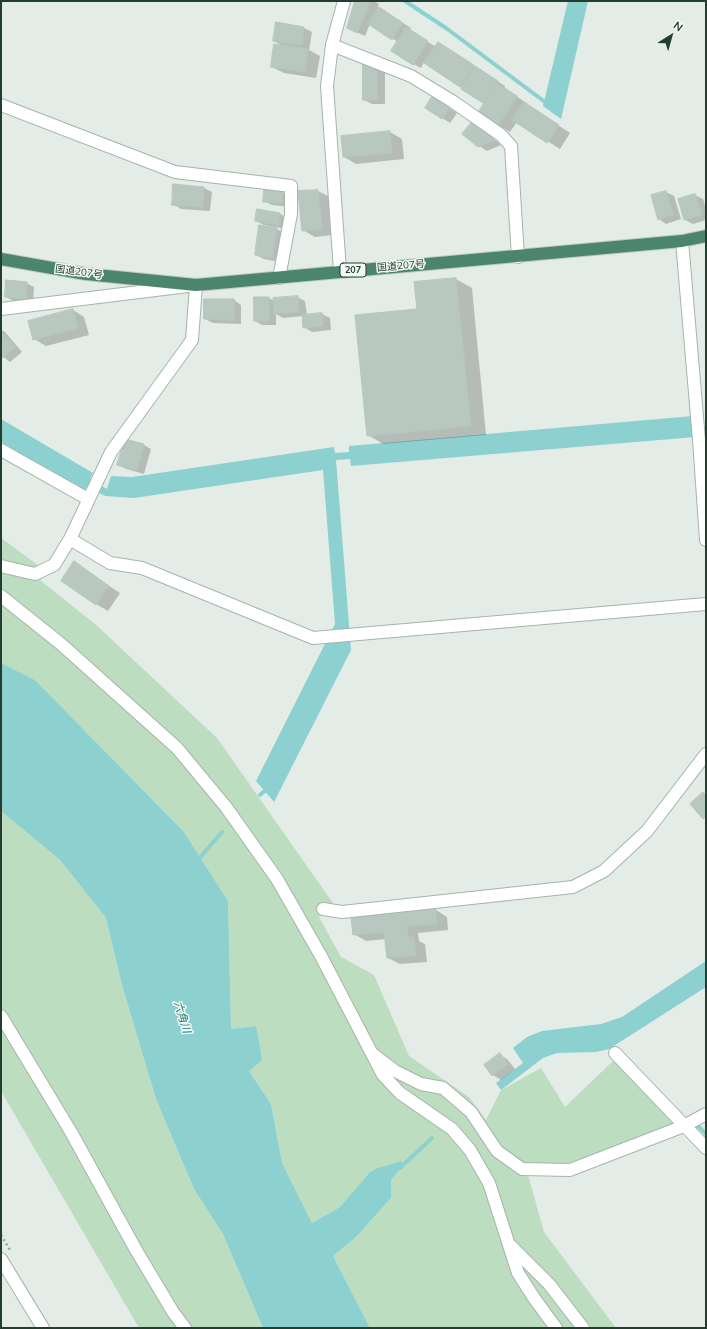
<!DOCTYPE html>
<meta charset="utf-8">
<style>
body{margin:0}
#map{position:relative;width:707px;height:1329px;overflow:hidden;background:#e3ece6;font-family:Mulish,sans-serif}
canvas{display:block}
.frame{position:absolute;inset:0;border:2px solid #233d31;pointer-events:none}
.north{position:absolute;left:651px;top:16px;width:40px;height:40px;-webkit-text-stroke:3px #f3f9f5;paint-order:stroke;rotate:37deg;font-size:11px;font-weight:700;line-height:16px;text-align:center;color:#233d31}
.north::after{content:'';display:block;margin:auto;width:14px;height:18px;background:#233d31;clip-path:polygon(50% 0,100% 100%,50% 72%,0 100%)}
</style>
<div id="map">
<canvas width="707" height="1329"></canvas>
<div class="frame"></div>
<div class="north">N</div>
</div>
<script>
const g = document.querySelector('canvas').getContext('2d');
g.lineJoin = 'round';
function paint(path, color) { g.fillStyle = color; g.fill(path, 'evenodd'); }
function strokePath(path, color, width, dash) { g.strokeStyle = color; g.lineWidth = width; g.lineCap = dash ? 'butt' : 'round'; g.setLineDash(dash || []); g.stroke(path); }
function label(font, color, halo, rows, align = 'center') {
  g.font = font + ' Mulish,"Noto Sans JP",sans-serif'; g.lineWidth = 3; g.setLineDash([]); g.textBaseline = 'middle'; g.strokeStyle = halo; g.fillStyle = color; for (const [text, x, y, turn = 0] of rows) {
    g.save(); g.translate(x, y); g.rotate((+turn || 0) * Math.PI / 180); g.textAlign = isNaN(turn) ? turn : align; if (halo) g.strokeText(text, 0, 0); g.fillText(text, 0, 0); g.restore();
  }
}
const green = new Path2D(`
 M 1,538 L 39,566 L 41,581 L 95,624 L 217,738 L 335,906 L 319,917 L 341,957 L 374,975 L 409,1056 L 469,1097 L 486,1120 L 501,1090 L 541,1068 L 565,1107 L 614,1060 L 676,1123 L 575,1161 L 528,1175 L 544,1232 L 616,1328 L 370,1328 L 333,1256 L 356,1237 L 391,1198 L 391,1180 L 403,1166 L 369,1173 L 340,1207 L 312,1223 L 282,1163 L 271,1104 L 249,1071 L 256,1026 L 231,1029 L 228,901 L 184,832 L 35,680 L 1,663 Z
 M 1,811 L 60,860 L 106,918 L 122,985 L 156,1099 L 194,1189 L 223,1234 L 263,1328 L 139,1328 L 1,1091 Z`);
const water = new Path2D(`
 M 568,1 L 588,1 L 561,119 L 543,106 Z
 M 693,416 L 695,437 L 351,466 L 350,459 L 336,460 L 351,650 L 274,802 L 256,781 L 335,624 L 323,470 L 134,498 L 105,496 L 87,486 L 84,492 L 1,442 L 1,419 L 93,473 L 90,479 L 107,489 L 111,476 L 132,477 L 334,447 L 335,453 L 349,452 L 349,446 Z
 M 1,663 L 35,680 L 184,832 L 228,901 L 231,1029 L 256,1026 L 262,1060 L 249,1071 L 271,1104 L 282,1163 L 312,1223 L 340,1207 L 369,1173 L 378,1168 L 402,1161 L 403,1166 L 391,1180 L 391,1198 L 356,1237 L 333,1256 L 370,1328 L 263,1328 L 223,1234 L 194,1189 L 156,1099 L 122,985 L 106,918 L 60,860 L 1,811 Z
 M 706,961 L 706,987 L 609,1049 L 596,1052 L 557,1053 L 543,1058 L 501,1090 L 496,1083 L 523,1063 L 513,1048 L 527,1037 L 542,1031 L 601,1024 L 622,1017 Z`);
const shadow = new Path2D(`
 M 356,1 L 374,1 L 379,4 L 376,12 L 387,13 L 411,28 L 409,30 L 436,47 L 438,43 L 450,50 L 505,86 L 504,88 L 528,104 L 527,105 L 570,133 L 560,149 L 517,122 L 510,132 L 498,125 L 485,104 L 424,62 L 421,68 L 413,64 L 398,42 L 370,24 L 365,36 L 356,32 Z
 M 276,24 L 304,28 L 312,32 L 309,50 L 320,56 L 316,78 L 284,73 L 272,67 L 283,46 L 274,41 Z
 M 377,68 L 385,73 L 385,104 L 372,104 L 364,100 Z
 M 440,102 L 457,113 L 450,123 L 426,108 Z
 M 472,123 L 480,127 L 501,145 L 487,151 L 479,146 Z
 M 390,132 L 402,139 L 404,159 L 356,164 L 344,157 Z
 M 204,188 L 212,192 L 210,211 L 181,209 L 173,204 Z
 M 318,191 L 330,197 L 333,235 L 315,237 L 303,230 Z
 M 666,192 L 674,196 L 681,219 L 666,224 L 659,219 L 652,196 Z
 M 283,193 L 290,197 L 290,207 L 272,205 L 264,201 Z
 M 695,195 L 703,199 L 706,209 L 706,220 L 693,224 L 685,220 L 679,199 Z
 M 258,210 L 280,214 L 288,218 L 286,229 L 264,225 L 256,221 Z
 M 273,227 L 284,233 L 280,262 L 264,259 L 256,255 Z
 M 456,279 L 472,288 L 486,435 L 383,444 L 368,435 L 418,310 Z
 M 26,283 L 34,287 L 33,302 L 13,301 L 6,297 Z
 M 297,297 L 305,301 L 307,315 L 322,314 L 330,318 L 331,330 L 312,332 L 304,327 L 303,316 L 283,318 L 276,314 L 276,325 L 262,325 L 255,321 L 269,298 L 274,301 Z
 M 234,300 L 241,305 L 241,324 L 213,323 L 205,319 Z
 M 73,310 L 84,317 L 89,335 L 46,346 L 34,339 Z
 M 1,330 L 5,332 L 22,352 L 10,362 L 1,355 Z
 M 144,445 L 151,449 L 144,474 L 126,469 L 118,464 Z
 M 74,563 L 120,593 L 108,611 L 96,604 Z
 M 436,910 L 447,917 L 448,930 L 418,933 L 419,941 L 425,944 L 427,962 L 400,964 L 388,958 L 386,939 L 366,941 L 354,934 Z
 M 500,1055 L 507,1059 L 515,1069 L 501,1080 L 493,1075 Z`);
const stream = new Path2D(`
 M 405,1 L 446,28 L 549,105
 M 260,795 L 268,788
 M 197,861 L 222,832
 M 692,1126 L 698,1126 L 706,1134
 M 400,1168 L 432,1138`);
const building = new Path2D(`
 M 355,1 L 371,1 L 357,33 L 347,28 Z
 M 379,7 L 403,23 L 392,40 L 368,24 Z
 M 276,22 L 304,27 L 302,45 L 273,41 Z
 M 406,27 L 428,41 L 413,65 L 391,51 Z
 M 438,42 L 474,65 L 460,87 L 424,63 Z
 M 274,44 L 308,49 L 305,72 L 271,67 Z
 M 363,62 L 377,67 L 377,100 L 363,100 Z
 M 475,66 L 498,81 L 483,103 L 461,89 Z
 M 497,83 L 517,96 L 498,126 L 478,113 Z
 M 432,97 L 449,108 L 442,119 L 425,108 Z
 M 524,102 L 559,125 L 547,143 L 512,120 Z
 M 472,122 L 494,140 L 478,147 L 462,134 Z
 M 390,131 L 392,153 L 343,157 L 341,136 Z
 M 173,184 L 204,187 L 203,207 L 172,205 Z
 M 264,190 L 283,192 L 282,203 L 263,202 Z
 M 318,190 L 322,229 L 302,231 L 298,191 Z
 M 666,191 L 673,215 L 658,220 L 651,195 Z
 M 695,194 L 702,215 L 684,220 L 678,199 Z
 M 257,209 L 280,213 L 278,225 L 255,221 Z
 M 259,225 L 277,228 L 272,258 L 255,255 Z
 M 456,278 L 471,426 L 367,436 L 355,315 L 417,309 L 414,282 Z
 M 6,280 L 27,282 L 26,299 L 5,297 Z
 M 298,296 L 299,312 L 274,314 L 273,298 Z
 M 254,297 L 269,297 L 269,321 L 254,321 Z
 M 204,299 L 234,299 L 234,320 L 204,319 Z
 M 73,309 L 78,328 L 33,340 L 28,321 Z
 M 322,313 L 323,326 L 303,328 L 302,315 Z
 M 1,331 L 15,347 L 2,358 L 1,357 Z
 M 125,439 L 144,444 L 137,471 L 117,465 Z
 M 74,561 L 109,586 L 96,605 L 61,581 Z
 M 703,792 L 706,795 L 706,816 L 703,819 L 690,804 Z
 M 436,909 L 437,924 L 407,926 L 408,937 L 414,937 L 416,955 L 387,958 L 384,932 L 353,935 L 351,917 Z
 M 500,1053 L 508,1064 L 492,1076 L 484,1065 Z`);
const path = new Path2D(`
 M 1,1235 L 10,1250`);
const minor = new Path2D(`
 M 332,45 L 411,76 L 452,101 L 501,135 L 511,146 L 518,257
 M 1,105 L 175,172 L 291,186 L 291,214 L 279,278
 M 682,241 L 699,440 L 706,540
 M 1,309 L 196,285 L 192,340 L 111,452 L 70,539 L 54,565 L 35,574 L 1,566
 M 1,450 L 88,499
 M 70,539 L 110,563 L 142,568 L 313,638 L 706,604
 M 1,596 L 61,644 L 177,748 L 226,807 L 277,879 L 321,956 L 383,1075 L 400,1093 L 452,1129 L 470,1150 L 489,1183 L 518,1273 L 534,1298 L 556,1328
 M 323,909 L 342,912 L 573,887 L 604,871 L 647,831 L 706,754
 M 1,1016 L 71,1132 L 136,1250 L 173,1312 L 185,1328
 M 615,1053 L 706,1148
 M 374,1055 L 395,1071 L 421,1084 L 443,1088 L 471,1112 L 497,1151 L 522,1169 L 570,1170 L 684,1126 L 706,1114
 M 510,1245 L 549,1284 L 583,1328
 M 1,1259 L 43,1328`);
const tertiary = new Path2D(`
 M 340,271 L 327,86 L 332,45 L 344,1`);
const trunk = new Path2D(`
 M 1,259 L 86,274 L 196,285 L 682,241 L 706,236`);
const shields = [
 [353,270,26]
];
const shieldNames = [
 ["207",353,270]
];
const streetNames = [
 ["国道207号",401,266,-5],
 ["国道207号",79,272,8]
];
const waterNames = [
 ["六角川",182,1017,73]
];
paint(green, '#bcddbf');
paint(water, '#8cd0cf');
paint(shadow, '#0003');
strokePath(stream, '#8cd0cf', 4);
paint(building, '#b8c7bf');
strokePath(building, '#b5c6bc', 1);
strokePath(minor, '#a6b4ac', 14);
strokePath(tertiary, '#a6b4ac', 14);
strokePath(trunk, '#c1c9c5', 14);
strokePath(path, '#84af9a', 2.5, [2, 3]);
strokePath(minor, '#fff', 12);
strokePath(tertiary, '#fff', 12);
strokePath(trunk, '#4c856e', 12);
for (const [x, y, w] of shields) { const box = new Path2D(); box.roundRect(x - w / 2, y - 7, w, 14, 3); g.fillStyle = '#f3f9f5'; g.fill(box); strokePath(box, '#233d31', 1); }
label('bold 9px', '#233d31', null, shieldNames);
label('10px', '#233d31', '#f3f9f5', streetNames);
label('italic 11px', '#1e7878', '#f3f9f5', waterNames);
</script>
